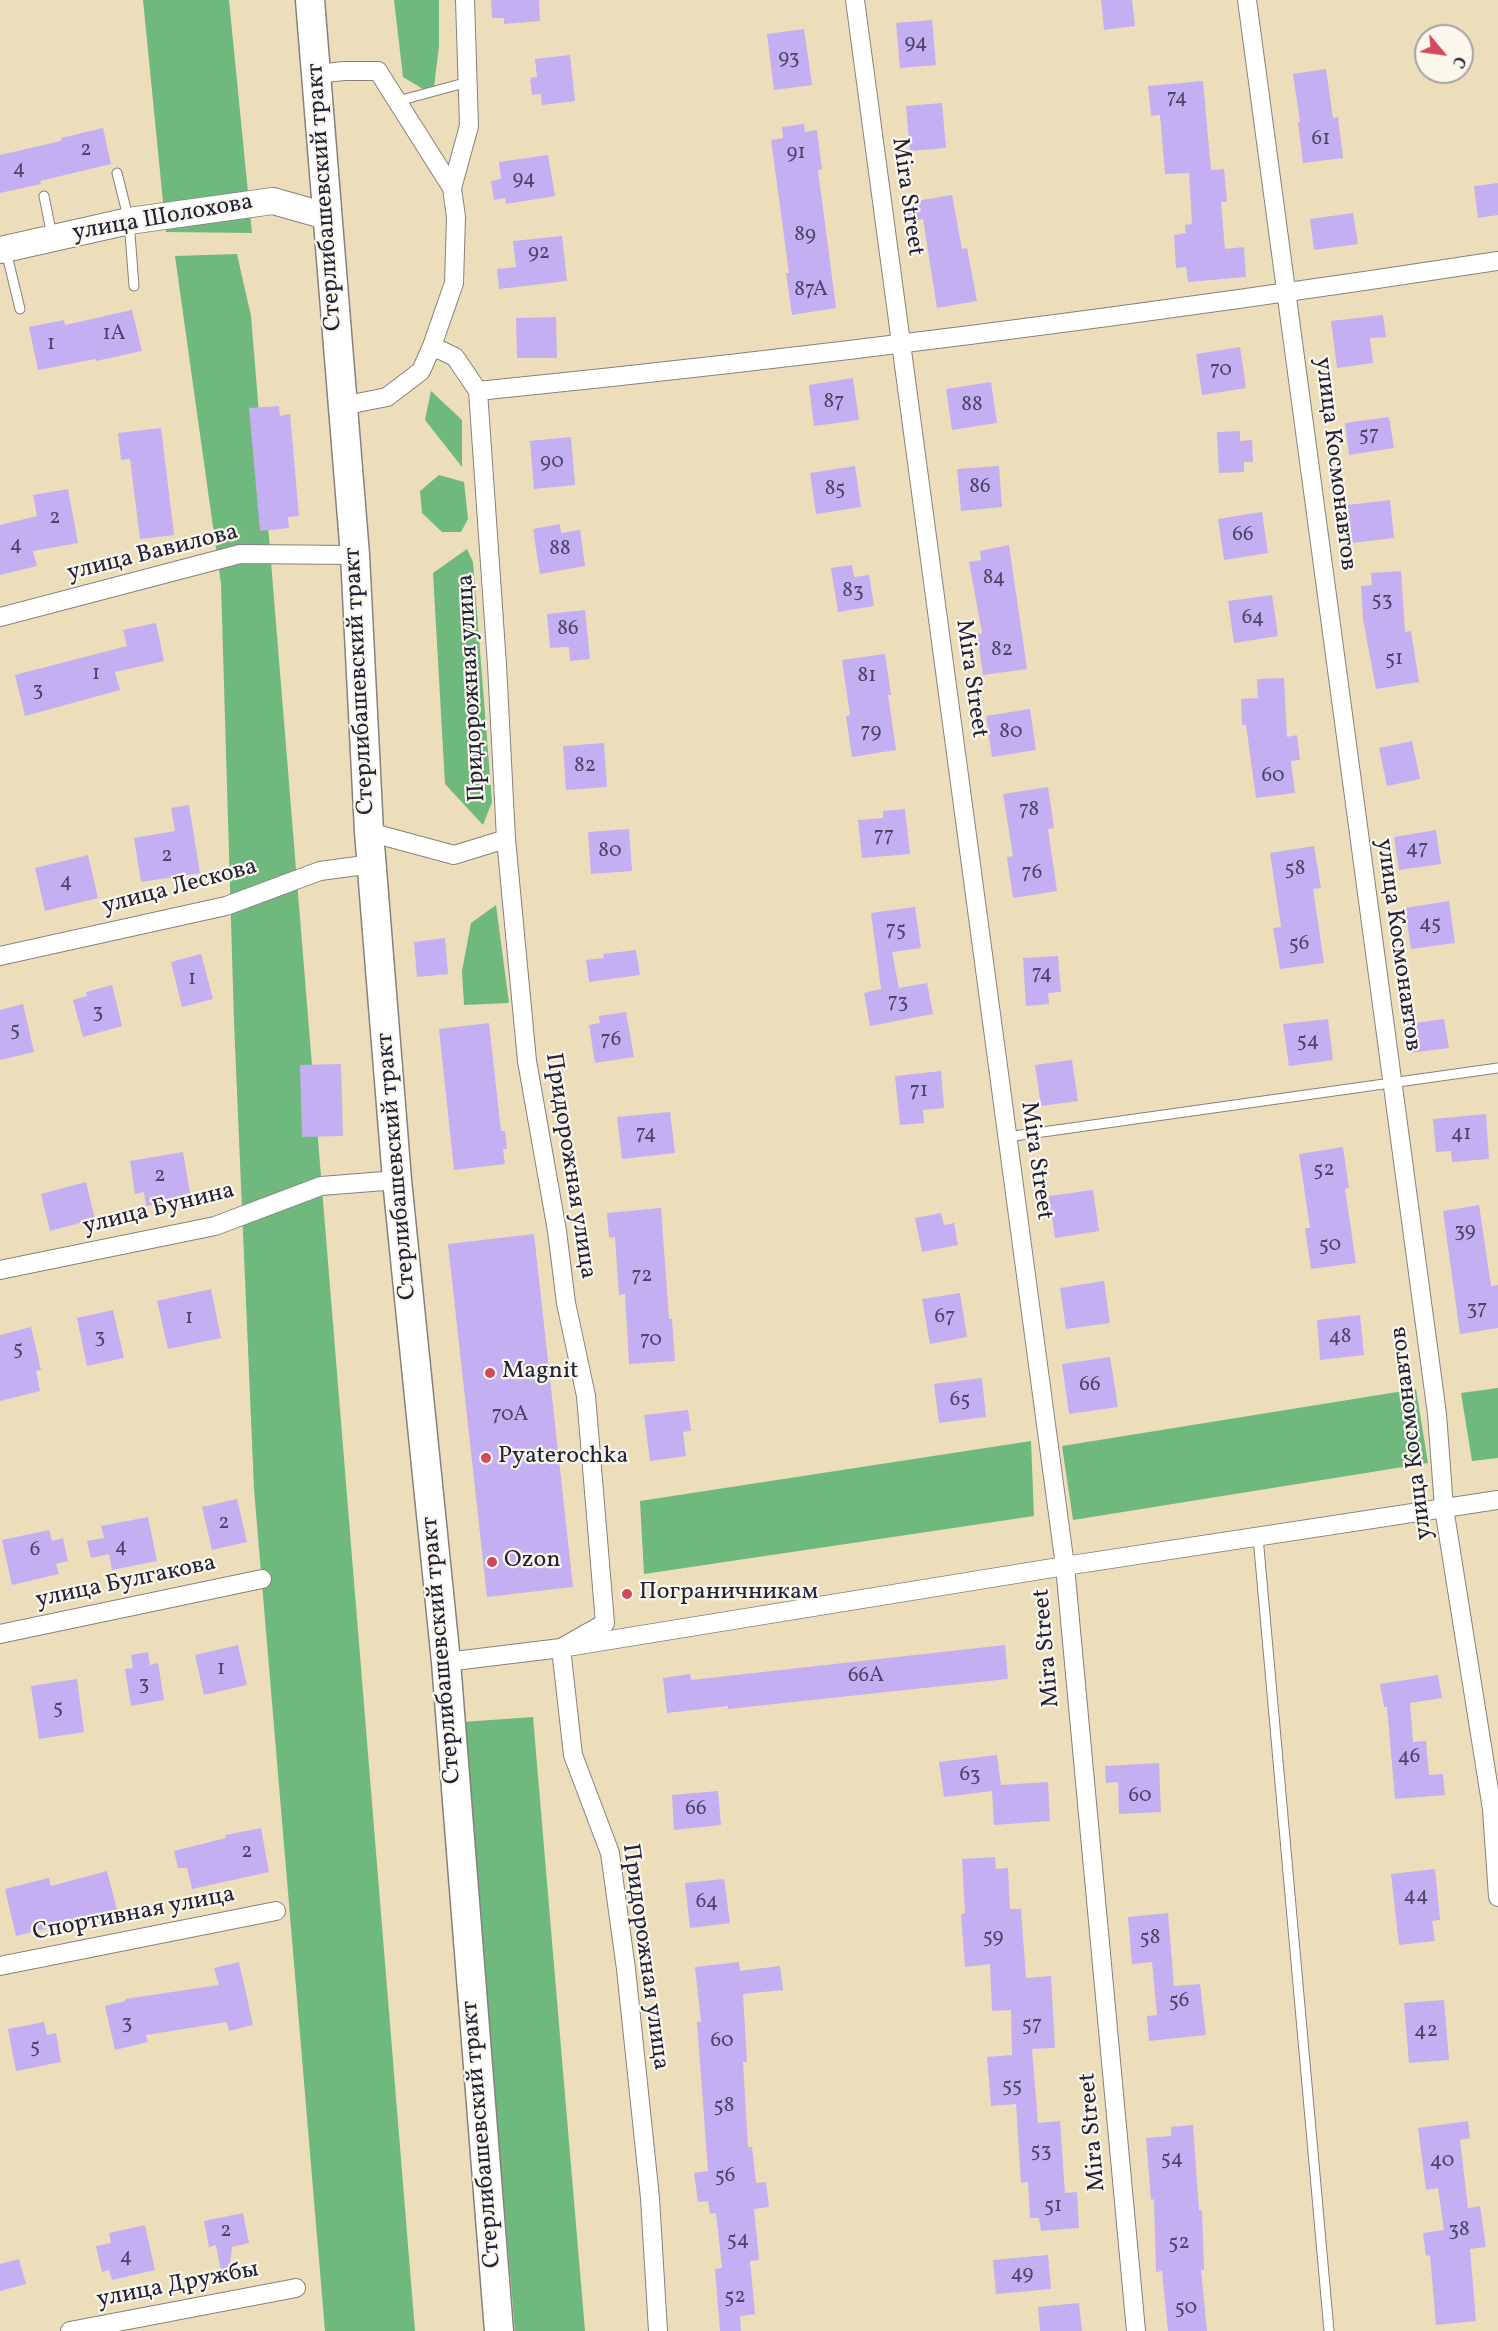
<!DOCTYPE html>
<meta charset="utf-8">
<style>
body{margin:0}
#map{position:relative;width:1498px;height:2331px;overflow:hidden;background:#eddebb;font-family:Vollkorn,serif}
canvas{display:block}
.north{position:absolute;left:1414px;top:24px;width:60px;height:60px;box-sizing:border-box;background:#fbf7ec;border:2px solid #a4a2a5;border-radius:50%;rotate:119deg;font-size:16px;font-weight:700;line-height:24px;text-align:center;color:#22223b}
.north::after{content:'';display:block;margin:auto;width:21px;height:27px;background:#d1495b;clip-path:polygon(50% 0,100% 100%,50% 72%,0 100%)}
</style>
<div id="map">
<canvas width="1498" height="2331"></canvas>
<div class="north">С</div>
</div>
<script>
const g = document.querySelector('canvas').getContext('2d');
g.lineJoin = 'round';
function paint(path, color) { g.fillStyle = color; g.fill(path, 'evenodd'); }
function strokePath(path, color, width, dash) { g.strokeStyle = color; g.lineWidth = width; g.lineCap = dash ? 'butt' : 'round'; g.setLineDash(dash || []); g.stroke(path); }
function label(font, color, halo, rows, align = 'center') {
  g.font = font + ' Vollkorn,serif'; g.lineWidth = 4.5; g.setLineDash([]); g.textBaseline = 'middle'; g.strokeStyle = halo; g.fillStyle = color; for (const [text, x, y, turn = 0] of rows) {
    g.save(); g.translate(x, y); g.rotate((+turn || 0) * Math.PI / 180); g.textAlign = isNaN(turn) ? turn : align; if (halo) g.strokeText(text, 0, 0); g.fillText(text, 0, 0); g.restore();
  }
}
const forest = new Path2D(`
 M 143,0 L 229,0 L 252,233 L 166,232 Z
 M 394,0 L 439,0 L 439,46 L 433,95 L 403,77 Z
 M 237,254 L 251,316 L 415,2331 L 325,2331 L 254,1489 L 234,1022 L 221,584 L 175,256 Z
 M 431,391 L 462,420 L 462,467 L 425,420 Z
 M 439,475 L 464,482 L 468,519 L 461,532 L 442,532 L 422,513 L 420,491 Z
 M 467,549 L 473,562 L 492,802 L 483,825 L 445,784 L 433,573 Z
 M 496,905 L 509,1003 L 464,1005 L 462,971 L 471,923 Z
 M 1498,1388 L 1498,1458 L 1472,1461 L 1461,1393 Z
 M 1416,1389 L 1428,1463 L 1073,1520 L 1062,1446 Z
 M 1031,1441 L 1034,1516 L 644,1574 L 640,1501 Z
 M 533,1717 L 585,2331 L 515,2331 L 463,1722 Z`);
const building = new Path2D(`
 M 491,0 L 539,0 L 540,21 L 504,24 L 504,18 L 492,18 Z
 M 1101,0 L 1132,0 L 1135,26 L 1104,30 Z
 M 932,20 L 936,65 L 900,68 L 896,23 Z
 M 804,29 L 812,85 L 774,90 L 767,34 Z
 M 570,55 L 575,101 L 542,105 L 541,94 L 532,95 L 530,78 L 537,77 L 535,59 Z
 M 1326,69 L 1333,118 L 1338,117 L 1343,158 L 1303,163 L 1298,122 L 1300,122 L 1293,74 Z
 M 1203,81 L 1211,170 L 1224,169 L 1227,202 L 1221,202 L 1225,249 L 1244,247 L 1246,277 L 1188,282 L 1186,267 L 1176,268 L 1174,235 L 1186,233 L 1185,225 L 1192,224 L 1189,173 L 1165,174 L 1160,115 L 1151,116 L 1148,86 Z
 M 942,103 L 946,148 L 910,151 L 906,106 Z
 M 804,124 L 805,132 L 817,130 L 822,169 L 818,170 L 836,308 L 792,315 L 786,273 L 789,273 L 771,140 L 783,138 L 782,127 Z
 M 103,128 L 111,164 L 40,181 L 41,184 L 0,193 L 0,155 L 61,141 L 61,138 Z
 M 548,155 L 555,196 L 506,204 L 505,198 L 494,200 L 491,181 L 501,179 L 499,162 Z
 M 1498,183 L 1498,215 L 1478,218 L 1474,186 Z
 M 952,195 L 962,249 L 967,248 L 977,301 L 937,308 L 923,219 L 907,222 L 904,203 Z
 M 1353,213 L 1358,244 L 1314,250 L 1310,219 Z
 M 562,236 L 567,281 L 499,289 L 497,269 L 516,267 L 513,241 Z
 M 132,310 L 142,351 L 96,361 L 96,359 L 38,370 L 29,327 L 64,320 L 65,325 Z
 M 1383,315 L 1386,337 L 1370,338 L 1373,363 L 1337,368 L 1331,321 Z
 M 556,317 L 557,358 L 517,358 L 516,318 Z
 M 1240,347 L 1246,388 L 1202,395 L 1196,354 Z
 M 853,378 L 859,420 L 814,426 L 809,385 Z
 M 991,382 L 997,423 L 952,430 L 946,389 Z
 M 279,406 L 280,416 L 290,414 L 299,516 L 288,517 L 289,528 L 260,531 L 249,408 Z
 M 1389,417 L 1394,448 L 1349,455 L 1345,423 Z
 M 161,428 L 174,535 L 140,539 L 130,459 L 121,460 L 118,433 Z
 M 1240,431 L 1240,441 L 1252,440 L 1253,462 L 1244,462 L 1244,472 L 1219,473 L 1217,432 Z
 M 571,437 L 575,485 L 534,489 L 530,441 Z
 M 855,466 L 861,507 L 816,514 L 810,473 Z
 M 999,466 L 1002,507 L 961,511 L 957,469 Z
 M 68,489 L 78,543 L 33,551 L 37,566 L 0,575 L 0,525 L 37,516 L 33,495 Z
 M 1390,500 L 1394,538 L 1352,543 L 1347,505 Z
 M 1262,512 L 1268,553 L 1224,560 L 1218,519 Z
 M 560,524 L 561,533 L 580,530 L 585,566 L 540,574 L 533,529 Z
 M 1009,545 L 1027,669 L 983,675 L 977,634 L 982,633 L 969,562 L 981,560 L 980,551 Z
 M 852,565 L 854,577 L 869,575 L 874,606 L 838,612 L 831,568 Z
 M 1401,571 L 1405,632 L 1411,631 L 1419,682 L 1376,689 L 1363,619 L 1361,586 L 1372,585 L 1371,573 Z
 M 1272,595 L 1278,636 L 1234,643 L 1228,601 Z
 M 585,610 L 590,659 L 570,661 L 569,647 L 550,648 L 547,614 Z
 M 156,623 L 164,661 L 115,672 L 120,690 L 25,716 L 15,675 L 127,646 L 123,630 Z
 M 885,654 L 891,695 L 888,695 L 896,750 L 852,757 L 846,716 L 850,715 L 842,660 Z
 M 1284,678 L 1287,737 L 1297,735 L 1300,760 L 1291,761 L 1295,793 L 1256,798 L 1246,725 L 1242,725 L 1241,699 L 1258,698 L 1257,679 Z
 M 1030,709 L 1036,750 L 992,757 L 986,716 Z
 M 1412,741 L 1420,779 L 1387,786 L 1379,748 Z
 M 604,743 L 607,787 L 566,790 L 563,746 Z
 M 1048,787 L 1054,828 L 1048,829 L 1057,891 L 1013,898 L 1007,857 L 1013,856 L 1003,794 Z
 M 189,805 L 200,873 L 141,882 L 134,838 L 175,831 L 171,808 Z
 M 905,809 L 910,854 L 862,858 L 858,820 L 883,818 L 883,811 Z
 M 629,829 L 632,871 L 591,874 L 588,832 Z
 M 1436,830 L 1441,864 L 1399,870 L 1394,837 Z
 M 1314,846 L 1321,888 L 1313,889 L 1324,963 L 1280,969 L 1273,928 L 1281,927 L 1270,853 Z
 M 88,855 L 98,898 L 45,911 L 35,868 Z
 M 1449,901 L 1455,943 L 1411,949 L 1405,908 Z
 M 915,907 L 921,948 L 892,952 L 899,988 L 927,983 L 933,1014 L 870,1026 L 864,993 L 881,989 L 871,913 Z
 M 445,938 L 448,974 L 417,977 L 414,942 Z
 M 636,950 L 640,975 L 589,982 L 586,960 L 604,958 L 603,954 Z
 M 201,954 L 213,999 L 182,1007 L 171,962 Z
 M 1058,956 L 1061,992 L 1048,993 L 1049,1004 L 1026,1006 L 1023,958 Z
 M 112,985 L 122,1026 L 83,1037 L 73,1000 L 87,996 L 86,992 Z
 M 23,1004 L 34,1052 L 0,1060 L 0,1010 Z
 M 626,1012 L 634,1057 L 595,1063 L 589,1025 L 600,1023 L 599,1016 Z
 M 1328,1019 L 1333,1060 L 1289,1066 L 1283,1024 Z
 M 1444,1019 L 1449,1048 L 1410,1053 L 1407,1024 Z
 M 489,1023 L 501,1131 L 505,1131 L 507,1149 L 503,1149 L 505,1164 L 454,1170 L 439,1029 Z
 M 1072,1060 L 1078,1101 L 1041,1106 L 1035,1065 Z
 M 341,1064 L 343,1136 L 302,1137 L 300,1065 Z
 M 941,1071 L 944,1108 L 923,1110 L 924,1123 L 900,1125 L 895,1076 Z
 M 670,1112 L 675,1153 L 622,1159 L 617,1117 Z
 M 1486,1114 L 1489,1159 L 1452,1162 L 1451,1151 L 1436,1152 L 1433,1119 Z
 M 1343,1147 L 1349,1188 L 1345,1189 L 1356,1263 L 1311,1269 L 1305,1228 L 1310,1228 L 1299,1154 Z
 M 183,1152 L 191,1199 L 146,1206 L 144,1192 L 135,1194 L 130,1161 Z
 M 86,1182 L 95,1219 L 50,1231 L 41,1194 Z
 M 1093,1190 L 1099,1231 L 1055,1238 L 1049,1196 Z
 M 1479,1205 L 1491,1286 L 1498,1285 L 1498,1328 L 1460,1334 L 1443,1211 Z
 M 661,1208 L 669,1319 L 672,1319 L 675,1361 L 629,1364 L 625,1294 L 619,1295 L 615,1237 L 609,1238 L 607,1213 Z
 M 941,1213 L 944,1225 L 954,1223 L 958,1245 L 922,1252 L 915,1218 Z
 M 534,1234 L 573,1587 L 487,1597 L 448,1244 Z
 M 1104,1281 L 1110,1323 L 1066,1329 L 1060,1288 Z
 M 211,1289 L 221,1338 L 168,1349 L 157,1301 Z
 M 960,1293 L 967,1337 L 930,1344 L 922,1299 Z
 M 113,1310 L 124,1358 L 87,1366 L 77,1318 Z
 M 1360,1315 L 1364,1355 L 1320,1360 L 1317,1320 Z
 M 31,1327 L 41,1370 L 36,1371 L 40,1391 L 0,1401 L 0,1335 Z
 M 1110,1357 L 1118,1407 L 1069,1414 L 1062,1364 Z
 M 982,1378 L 986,1417 L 939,1423 L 934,1384 Z
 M 688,1410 L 691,1431 L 683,1432 L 686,1456 L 650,1461 L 644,1415 Z
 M 237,1499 L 247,1542 L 212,1550 L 202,1507 Z
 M 148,1517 L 157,1561 L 112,1570 L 109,1554 L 91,1558 L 87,1541 L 104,1538 L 101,1526 Z
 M 49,1530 L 52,1541 L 63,1538 L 68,1561 L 56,1564 L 59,1574 L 12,1585 L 2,1540 Z
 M 238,1645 L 247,1685 L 204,1695 L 195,1655 Z
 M 1005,1645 L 1008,1679 L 728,1709 L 728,1706 L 667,1713 L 663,1678 L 690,1674 L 691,1680 Z
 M 148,1652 L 150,1665 L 158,1663 L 164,1700 L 131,1706 L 125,1669 L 133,1668 L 131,1655 Z
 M 1438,1675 L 1442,1698 L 1410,1703 L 1413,1742 L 1426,1741 L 1429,1775 L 1443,1774 L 1445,1795 L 1395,1799 L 1387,1707 L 1384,1707 L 1380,1684 Z
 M 77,1679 L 84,1732 L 39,1739 L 31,1686 Z
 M 997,1755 L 1001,1785 L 1048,1782 L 1050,1821 L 994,1825 L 992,1791 L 944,1797 L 939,1762 Z
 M 1159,1763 L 1161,1812 L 1119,1814 L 1118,1782 L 1106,1783 L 1105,1766 Z
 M 718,1791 L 721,1825 L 674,1830 L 672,1795 Z
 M 261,1828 L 269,1872 L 192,1889 L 187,1868 L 178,1868 L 174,1851 L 226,1838 L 225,1835 Z
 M 995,1857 L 996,1869 L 1008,1868 L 1010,1909 L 1021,1909 L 1026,1978 L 1051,1976 L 1055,2048 L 1032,2049 L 1038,2123 L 1060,2121 L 1065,2193 L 1077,2192 L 1079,2228 L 1041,2231 L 1039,2218 L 1030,2218 L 1028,2182 L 1021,2183 L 1016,2104 L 991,2106 L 987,2057 L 1012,2055 L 1011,2010 L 992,2011 L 990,1964 L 965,1967 L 961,1914 L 965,1913 L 962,1859 Z
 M 1435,1869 L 1440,1920 L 1432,1921 L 1435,1941 L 1399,1945 L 1391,1874 Z
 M 107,1871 L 118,1914 L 80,1924 L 79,1920 L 16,1936 L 5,1889 L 49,1878 L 51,1886 Z
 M 724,1879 L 730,1923 L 690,1928 L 685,1883 Z
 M 1168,1913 L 1174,1986 L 1200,1984 L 1206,2035 L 1149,2041 L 1147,2016 L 1157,2015 L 1152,1962 L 1132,1964 L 1128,1917 Z
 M 239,1962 L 253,2025 L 229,2031 L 227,2022 L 146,2035 L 148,2042 L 115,2050 L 105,2006 L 126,2001 L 125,1999 L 219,1985 L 214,1968 Z
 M 739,1962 L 740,1971 L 780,1966 L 783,1990 L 743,1994 L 747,2062 L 743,2062 L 748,2147 L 752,2147 L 756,2183 L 766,2182 L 769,2207 L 754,2209 L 759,2260 L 750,2261 L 755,2314 L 740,2316 L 741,2331 L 720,2331 L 715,2269 L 722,2268 L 716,2213 L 710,2214 L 708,2201 L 698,2202 L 694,2173 L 708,2171 L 697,2022 L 701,2022 L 695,1967 Z
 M 1444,2000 L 1449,2060 L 1409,2063 L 1404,2003 Z
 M 44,2022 L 47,2035 L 56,2033 L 61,2062 L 16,2071 L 8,2029 Z
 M 1468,2121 L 1470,2138 L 1460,2140 L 1468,2208 L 1480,2206 L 1486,2247 L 1470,2249 L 1476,2321 L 1436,2325 L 1430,2255 L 1426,2256 L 1423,2233 L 1444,2230 L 1438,2188 L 1426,2190 L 1418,2128 Z
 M 1193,2125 L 1199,2210 L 1202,2210 L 1204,2270 L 1201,2270 L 1207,2331 L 1168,2331 L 1162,2271 L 1156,2272 L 1154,2199 L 1151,2200 L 1146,2138 L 1171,2136 L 1171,2127 Z
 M 243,2213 L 249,2243 L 232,2247 L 228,2282 L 223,2282 L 216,2245 L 209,2247 L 204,2221 Z
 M 145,2225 L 155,2270 L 112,2280 L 109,2270 L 102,2272 L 96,2246 L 111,2243 L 109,2233 Z
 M 1048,2255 L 1051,2289 L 996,2294 L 993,2260 Z
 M 19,2259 L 26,2284 L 0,2291 L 0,2264 Z
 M 1079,2303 L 1082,2331 L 1040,2331 L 1038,2307 Z`);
const lane = new Path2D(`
 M 398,101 L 468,82
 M 117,173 L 129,221 L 134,286
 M 44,196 L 52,236
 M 6,251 L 20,309
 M 1007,1137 L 1498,1068
 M 1258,1537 L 1329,2331`);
const street = new Path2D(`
 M 465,0 L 469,126 L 452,188 L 456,217 L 454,283 L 432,346 L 455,357 L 478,391 L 497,665 L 506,839 L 527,1061 L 557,1231 L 566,1303 L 586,1396 L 605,1623 L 561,1648 L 573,1755 L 610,1853 L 626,1969 L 650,2198 L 658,2331
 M 855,0 L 1065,1566 L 1136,2331
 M 1247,0 L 1437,1414 L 1444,1508 L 1492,1809 L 1498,1897
 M 317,74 L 344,71 L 378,71 L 452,188
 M 478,391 C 819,357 1159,313 1498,261
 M 342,406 L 387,397 L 421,371 L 432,346
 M 0,617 L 240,554 L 355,555
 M 369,832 L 454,855 L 506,839
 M 0,956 L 226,906 L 320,871 L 372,864
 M 0,1270 L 215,1226 L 321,1186 L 397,1180
 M 0,1634 L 262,1579
 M 446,1662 L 561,1648 L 1065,1566 L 1498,1500
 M 0,1966 L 276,1911
 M 70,2331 L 296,2288`);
const secondary = new Path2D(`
 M 0,250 L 129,221 L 273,201 L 326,216`);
const primary = new Path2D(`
 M 310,0 L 355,555 L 369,832 L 397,1180 L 446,1662 L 499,2331`);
const markers = [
 [490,1373,6,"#d1495b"],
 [486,1458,6,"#d1495b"],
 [492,1562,6,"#d1495b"],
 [627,1594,6,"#d1495b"]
];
const numberNames = [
 ["94",916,44],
 ["93",789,59],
 ["74",1177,99],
 ["61",1321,140],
 ["2",86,151],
 ["91",796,154],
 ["4",19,170],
 ["94",524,180],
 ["89",805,236],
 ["92",539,254],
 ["87А",811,291],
 ["1А",114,335],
 ["1",51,345],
 ["70",1221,371],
 ["87",834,403],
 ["88",972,406],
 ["57",1369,436],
 ["90",552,463],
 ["86",980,488],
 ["85",835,490],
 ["2",55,519],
 ["66",1243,536],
 ["4",16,546],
 ["88",560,550],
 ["84",994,579],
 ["83",853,592],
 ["53",1382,601],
 ["64",1253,619],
 ["86",568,630],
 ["82",1002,651],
 ["51",1394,660],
 ["1",96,675],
 ["81",867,677],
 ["3",38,691],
 ["79",871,733],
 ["80",1011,733],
 ["82",585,767],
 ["60",1273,777],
 ["78",1029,811],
 ["77",884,837],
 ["47",1417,850],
 ["80",610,852],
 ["2",167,857],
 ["58",1295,870],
 ["76",1032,874],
 ["4",66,883],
 ["45",1430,925],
 ["75",896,931],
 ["56",1299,945],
 ["74",1042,975],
 ["1",192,980],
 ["73",898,1003],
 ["3",98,1013],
 ["5",15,1031],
 ["76",611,1041],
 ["54",1308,1042],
 ["71",919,1092],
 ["74",646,1135],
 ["41",1461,1135],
 ["52",1324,1171],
 ["2",160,1177],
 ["39",1465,1232],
 ["50",1330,1246],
 ["72",642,1277],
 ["37",1477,1310],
 ["67",945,1318],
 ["1",189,1319],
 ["3",100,1338],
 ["48",1340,1338],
 ["70",651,1341],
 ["5",18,1350],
 ["66",1090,1386],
 ["65",960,1401],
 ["70А",510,1416],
 ["2",224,1524],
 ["4",121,1548],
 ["6",35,1551],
 ["1",221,1670],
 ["66А",866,1677],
 ["3",144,1685],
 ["5",58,1709],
 ["46",1409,1758],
 ["63",970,1776],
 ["60",1140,1797],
 ["66",696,1810],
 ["2",247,1853],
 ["44",1416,1897],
 ["64",707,1903],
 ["59",993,1938],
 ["58",1150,1939],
 ["56",1179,2002],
 ["3",127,2024],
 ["57",1032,2026],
 ["42",1426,2032],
 ["60",722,2042],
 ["5",35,2048],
 ["55",1012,2087],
 ["58",724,2107],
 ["53",1041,2152],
 ["54",1172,2160],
 ["40",1442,2162],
 ["56",725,2177],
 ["51",1053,2207],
 ["38",1459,2231],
 ["2",226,2232],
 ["54",738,2241],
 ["52",1179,2244],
 ["4",126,2258],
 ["49",1022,2275],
 ["52",735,2298],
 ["50",1186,2309]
];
const streetNames = [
 ["Стерлибашевский тракт",326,197,-94],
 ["Mira Street",906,197,82],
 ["улица Шолохова",163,219,-10],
 ["улица Космонавтов",1334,464,83],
 ["улица Вавилова",153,554,-14],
 ["Mira Street",970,679,82],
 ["Стерлибашевский тракт",361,681,-93],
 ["Придорожная улица",473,688,-93],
 ["улица Лескова",180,888,-15],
 ["улица Космонавтов",1397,945,82],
 ["Mira Street",1035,1161,82],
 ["Стерлибашевский тракт",398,1166,-95],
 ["Придорожная улица",569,1166,81],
 ["улица Бунина",159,1210,-14],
 ["улица Космонавтов",1413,1433,-97],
 ["улица Булгакова",126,1583,-12],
 ["Mira Street",1048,1648,-95],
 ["Стерлибашевский тракт",443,1650,-95],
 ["Спортивная улица",134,1915,-11],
 ["Придорожная улица",644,1957,82],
 ["Mira Street",1094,2132,-95],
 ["Стерлибашевский тракт",483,2134,-95],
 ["улица Дружбы",178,2286,-11]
];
const poiNames = [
 ["Magnit",502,1373],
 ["Pyaterochka",498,1458],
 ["Ozon",504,1562],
 ["Пограничникам",639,1594]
];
paint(forest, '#6fb87e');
paint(building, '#c3aff2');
strokePath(lane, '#88807b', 11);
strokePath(street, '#88807b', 20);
strokePath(secondary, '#88807b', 28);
strokePath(primary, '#88807b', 31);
strokePath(lane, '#fff', 9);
strokePath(street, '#fff', 18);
strokePath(secondary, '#fff', 26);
strokePath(primary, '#fff', 28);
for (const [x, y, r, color] of markers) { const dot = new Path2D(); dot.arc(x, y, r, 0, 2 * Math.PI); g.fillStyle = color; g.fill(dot); strokePath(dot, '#fbf7ec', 2); }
label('21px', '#4a4569', null, numberNames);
label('24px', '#22223b', '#fbf7ec', streetNames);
label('24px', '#22223b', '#fbf7ec', poiNames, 'left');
</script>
